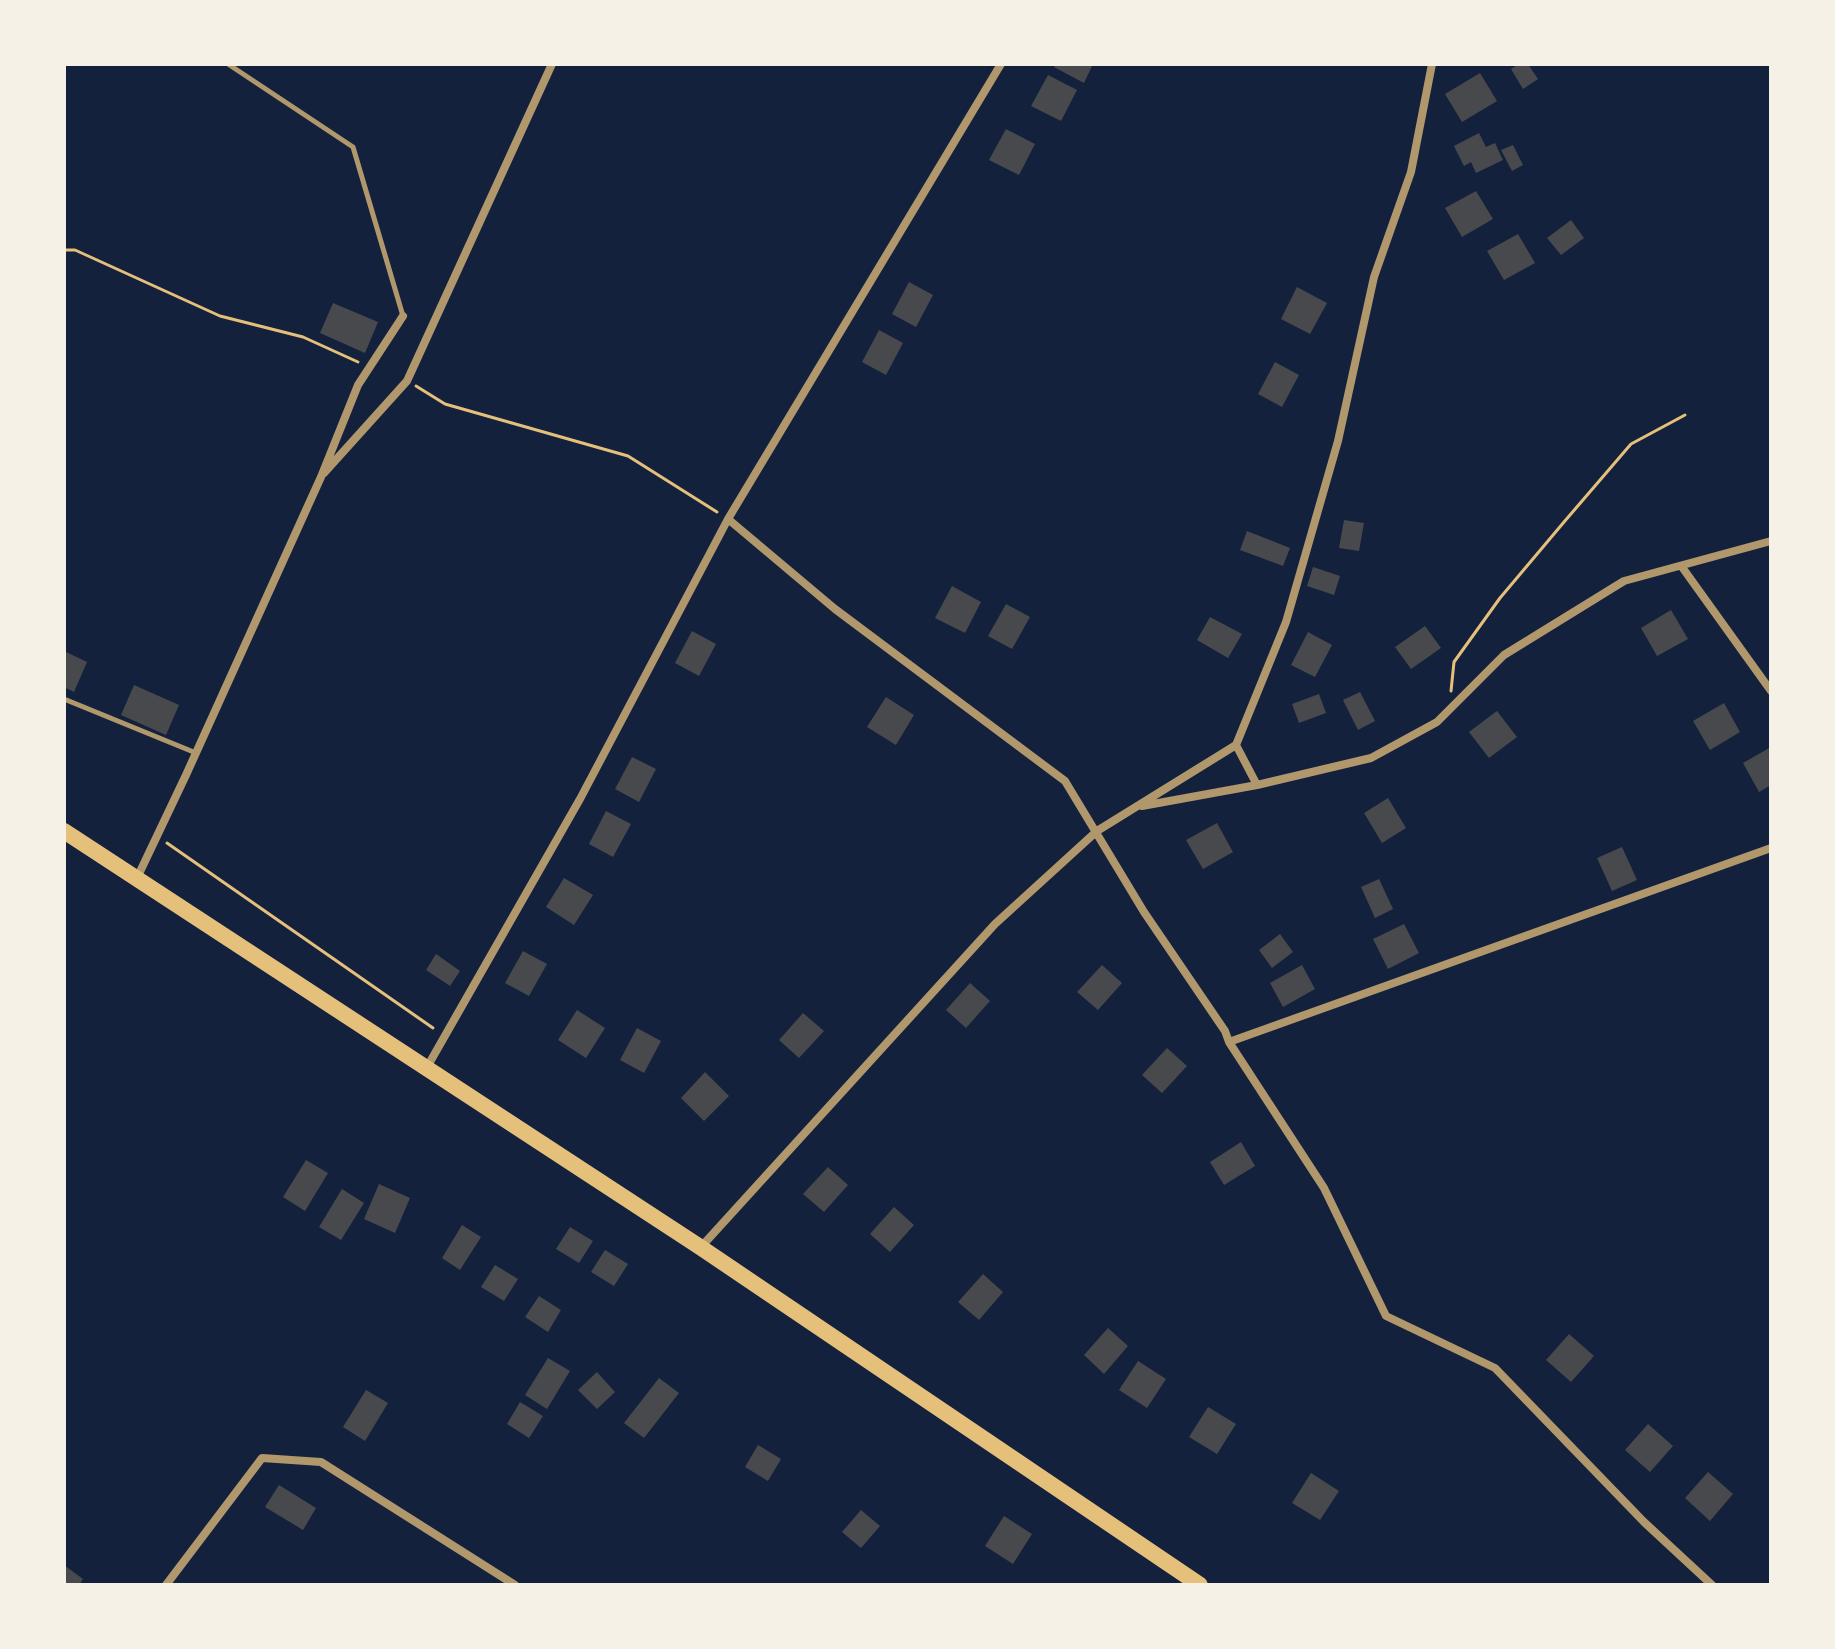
<!DOCTYPE html>
<style>
body{margin:0}
#map{position:relative;width:1835px;height:1649px;overflow:hidden;background:#14213d;font-family:Raleway,sans-serif}
canvas{display:block}
.frame{position:absolute;inset:0;border:66px solid #f6f1e7;pointer-events:none}
</style>
<div id="map">
<canvas width="1835" height="1649"></canvas>
<div class="frame"></div>
</div>
<script>
const g = document.querySelector('canvas').getContext('2d');
g.lineJoin = 'round';
function paint(path, color) { g.fillStyle = color; g.fill(path, 'evenodd'); }
function strokePath(path, color, width, dash) { g.strokeStyle = color; g.lineWidth = width; g.lineCap = dash ? 'butt' : 'round'; g.setLineDash(dash || []); g.stroke(path); }
const building = new Path2D(`
 M 1056,64 L 1093,64 L 1084,83 L 1054,67 Z
 M 1519,64 L 1528,64 L 1538,79 L 1523,89 L 1511,69 Z
 M 1480,73 L 1497,101 L 1462,122 L 1445,94 Z
 M 1048,75 L 1077,90 L 1061,121 L 1031,106 Z
 M 1006,129 L 1035,144 L 1019,175 L 989,160 Z
 M 1479,133 L 1486,147 L 1495,143 L 1503,160 L 1476,173 L 1471,162 L 1464,166 L 1454,146 Z
 M 1513,145 L 1523,165 L 1512,171 L 1501,150 Z
 M 1476,191 L 1493,219 L 1462,237 L 1445,208 Z
 M 1571,220 L 1584,238 L 1561,255 L 1547,238 Z
 M 1518,234 L 1535,263 L 1504,280 L 1487,251 Z
 M 909,282 L 933,295 L 916,327 L 892,314 Z
 M 1297,287 L 1327,303 L 1310,334 L 1281,319 Z
 M 333,303 L 378,322 L 365,353 L 320,333 Z
 M 879,330 L 903,343 L 886,375 L 862,362 Z
 M 1275,362 L 1299,375 L 1282,407 L 1258,394 Z
 M 1344,520 L 1364,523 L 1359,551 L 1339,548 Z
 M 1247,531 L 1290,548 L 1283,566 L 1240,550 Z
 M 1313,567 L 1340,576 L 1334,595 L 1307,586 Z
 M 952,586 L 981,602 L 965,633 L 935,618 Z
 M 1006,604 L 1030,617 L 1012,649 L 988,636 Z
 M 1671,610 L 1688,639 L 1657,656 L 1641,628 Z
 M 1210,617 L 1242,634 L 1228,658 L 1197,640 Z
 M 1425,626 L 1441,648 L 1411,669 L 1395,647 Z
 M 692,631 L 716,644 L 699,676 L 675,663 Z
 M 1308,632 L 1332,645 L 1315,677 L 1291,665 Z
 M 64,651 L 87,662 L 74,692 L 64,687 Z
 M 134,685 L 179,705 L 166,735 L 121,715 Z
 M 1360,692 L 1375,721 L 1358,730 L 1343,700 Z
 M 1319,694 L 1326,713 L 1299,723 L 1292,704 Z
 M 886,697 L 914,715 L 896,745 L 867,727 Z
 M 1724,703 L 1740,732 L 1710,750 L 1693,721 Z
 M 1497,711 L 1517,737 L 1489,758 L 1469,732 Z
 M 1771,747 L 1771,785 L 1759,792 L 1743,763 Z
 M 632,757 L 656,769 L 639,802 L 615,789 Z
 M 1388,798 L 1406,828 L 1382,843 L 1364,813 Z
 M 606,811 L 631,824 L 613,857 L 589,844 Z
 M 1217,823 L 1233,852 L 1203,869 L 1186,840 Z
 M 1622,847 L 1637,880 L 1612,891 L 1597,858 Z
 M 564,878 L 593,895 L 574,925 L 546,907 Z
 M 1379,879 L 1393,909 L 1375,918 L 1361,887 Z
 M 1404,924 L 1419,953 L 1388,969 L 1373,939 Z
 M 1280,934 L 1293,952 L 1272,968 L 1259,950 Z
 M 523,951 L 547,964 L 529,996 L 505,983 Z
 M 436,954 L 460,971 L 450,986 L 426,970 Z
 M 1102,965 L 1122,983 L 1098,1010 L 1077,992 Z
 M 1302,965 L 1315,989 L 1283,1007 L 1270,983 Z
 M 970,983 L 990,1001 L 966,1028 L 946,1010 Z
 M 577,1010 L 605,1028 L 586,1058 L 558,1040 Z
 M 803,1013 L 824,1031 L 799,1058 L 779,1040 Z
 M 637,1028 L 661,1041 L 644,1073 L 620,1060 Z
 M 1167,1048 L 1187,1066 L 1162,1093 L 1142,1075 Z
 M 705,1072 L 729,1096 L 704,1121 L 681,1098 Z
 M 1241,1142 L 1255,1166 L 1224,1185 L 1210,1162 Z
 M 306,1160 L 328,1173 L 305,1211 L 283,1197 Z
 M 828,1167 L 848,1185 L 824,1212 L 803,1194 Z
 M 379,1184 L 410,1198 L 395,1233 L 364,1219 Z
 M 342,1189 L 364,1203 L 341,1240 L 319,1227 Z
 M 894,1207 L 914,1225 L 890,1252 L 870,1234 Z
 M 462,1225 L 481,1237 L 460,1270 L 442,1258 Z
 M 570,1227 L 593,1241 L 579,1263 L 556,1249 Z
 M 605,1250 L 628,1264 L 614,1286 L 591,1272 Z
 M 495,1265 L 518,1279 L 504,1301 L 481,1287 Z
 M 983,1274 L 1003,1292 L 979,1320 L 958,1302 Z
 M 539,1296 L 561,1310 L 548,1332 L 525,1317 Z
 M 1108,1328 L 1128,1346 L 1104,1374 L 1084,1355 Z
 M 1569,1334 L 1594,1356 L 1571,1382 L 1546,1360 Z
 M 548,1358 L 570,1371 L 547,1409 L 525,1395 Z
 M 1138,1361 L 1166,1379 L 1147,1408 L 1119,1390 Z
 M 597,1372 L 615,1392 L 597,1409 L 578,1390 Z
 M 659,1378 L 679,1393 L 644,1438 L 624,1423 Z
 M 366,1390 L 388,1403 L 365,1441 L 343,1427 Z
 M 520,1402 L 543,1416 L 529,1438 L 507,1424 Z
 M 1208,1407 L 1236,1424 L 1217,1454 L 1189,1437 Z
 M 1648,1424 L 1673,1446 L 1650,1472 L 1625,1450 Z
 M 758,1445 L 781,1459 L 768,1481 L 745,1467 Z
 M 1708,1472 L 1733,1494 L 1710,1521 L 1685,1498 Z
 M 1311,1473 L 1339,1491 L 1320,1520 L 1292,1503 Z
 M 279,1485 L 316,1508 L 303,1530 L 265,1507 Z
 M 861,1510 L 880,1526 L 861,1548 L 842,1532 Z
 M 1004,1516 L 1032,1534 L 1013,1564 L 985,1546 Z
 M 64,1565 L 83,1579 L 79,1585 L 64,1585 Z`);
const path = new Path2D(`
 M 64,250 L 75,250 L 220,316 L 303,337 L 358,362
 M 416,386 L 445,404 L 628,456 L 717,512
 M 1451,691 L 1454,662 L 1500,598 L 1564,522 L 1631,444 L 1685,415
 M 167,843 L 433,1028`);
const service = new Path2D(`
 M 228,64 L 353,147 L 403,316
 M 64,699 L 196,753`);
const minor = new Path2D(`
 M 324,473 L 407,381 L 552,64
 M 728,519 L 835,609 L 1065,781 L 1144,912 L 1225,1031 L 1229,1042 L 1324,1188 L 1386,1316 L 1495,1368 L 1644,1522 L 1712,1585
 M 1682,567 L 1771,691
 M 1236,745 L 1257,785
 M 1142,806 L 1257,785 L 1371,758 L 1437,722 L 1504,655 L 1624,581 L 1771,541
 M 137,878 L 186,775 L 321,477 L 358,385 L 403,316
 M 1229,1042 L 1771,848
 M 426,1069 L 580,799 L 728,519 L 1001,64
 M 701,1247 L 995,924 L 1097,831 L 1236,745 L 1286,622 L 1338,441 L 1374,277 L 1411,172 L 1432,64
 M 166,1585 L 262,1458 L 321,1462 L 515,1585`);
const primary = new Path2D(`
 M 64,831 L 700,1247 L 1200,1585`);
paint(building, '#48494c');
strokePath(path, '#e5c07b', 3);
strokePath(service, '#b1986c', 5);
strokePath(minor, '#b1986c', 8);
strokePath(primary, '#e5c07b', 16);
</script>
